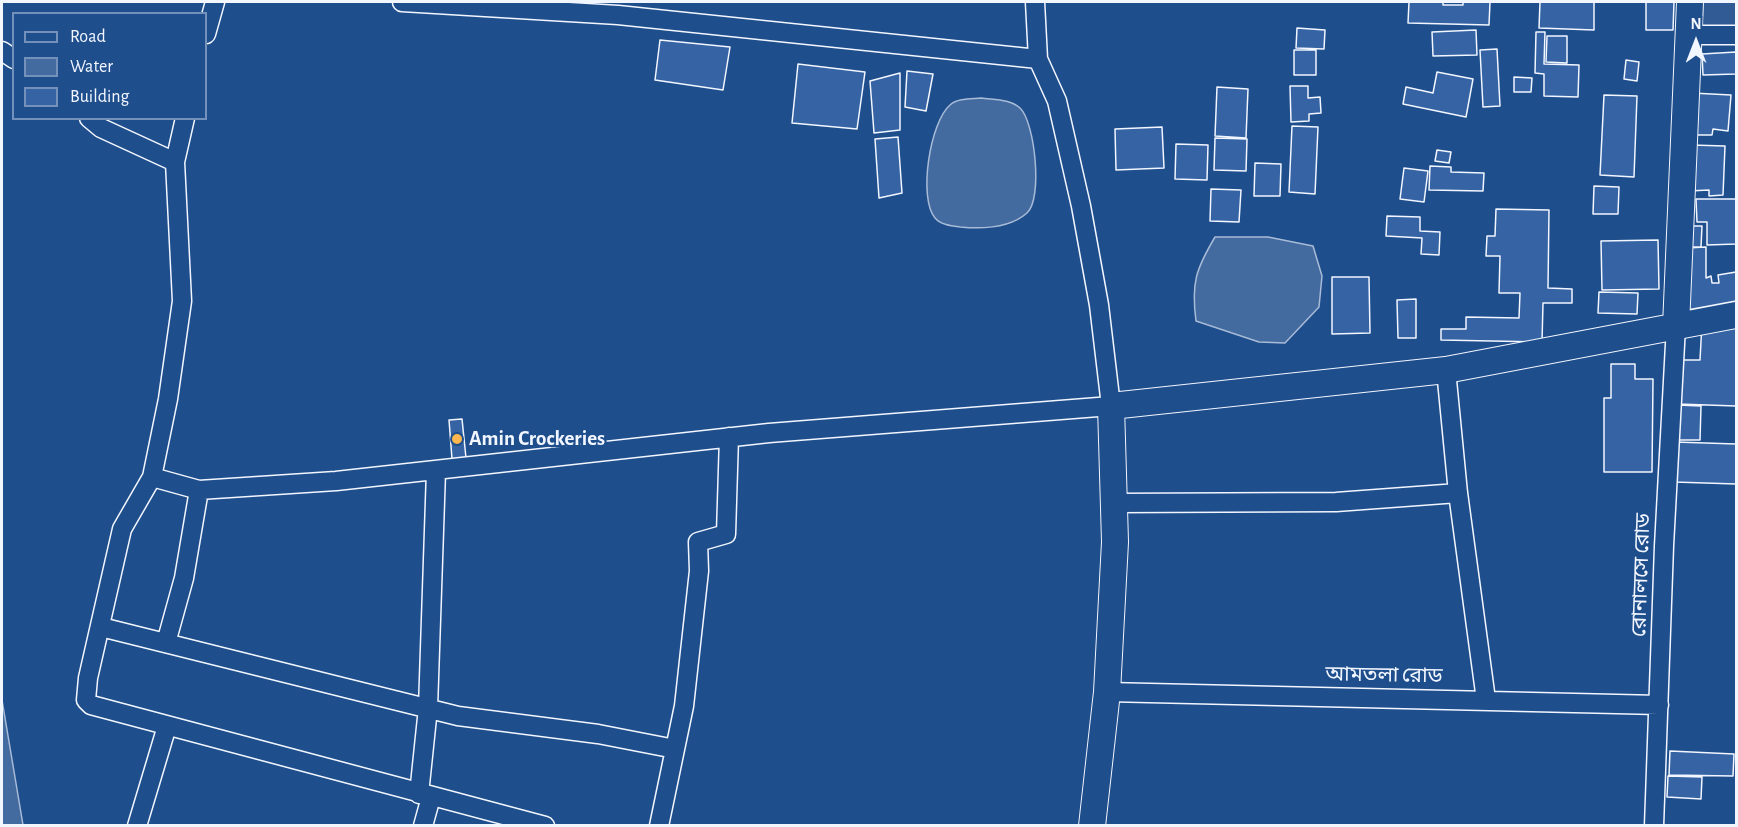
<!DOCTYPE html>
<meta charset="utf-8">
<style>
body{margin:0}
#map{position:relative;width:1738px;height:827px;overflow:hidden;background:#1f4e8c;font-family:"Alegreya Sans",sans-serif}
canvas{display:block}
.frame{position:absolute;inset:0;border:3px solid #f2f6ff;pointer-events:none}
.legend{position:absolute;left:12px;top:12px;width:195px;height:108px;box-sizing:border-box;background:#1f4e8c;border:2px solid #7391ba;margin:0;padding:8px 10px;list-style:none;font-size:18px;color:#f2f6ff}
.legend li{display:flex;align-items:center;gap:12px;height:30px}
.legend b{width:30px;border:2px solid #7391ba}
.north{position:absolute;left:1666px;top:12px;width:60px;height:60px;-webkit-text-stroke:4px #1f4e8c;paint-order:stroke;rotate:0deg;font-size:16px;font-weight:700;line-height:24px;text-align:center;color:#f2f6ff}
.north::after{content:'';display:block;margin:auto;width:21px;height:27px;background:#f2f6ff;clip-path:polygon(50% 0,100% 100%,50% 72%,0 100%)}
</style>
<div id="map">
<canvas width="1738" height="827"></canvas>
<div class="frame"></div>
<ul class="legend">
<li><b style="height:8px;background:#1f4e8c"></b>Road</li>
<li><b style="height:16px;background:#446ba0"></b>Water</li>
<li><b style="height:16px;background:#3563a3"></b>Building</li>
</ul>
<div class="north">N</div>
</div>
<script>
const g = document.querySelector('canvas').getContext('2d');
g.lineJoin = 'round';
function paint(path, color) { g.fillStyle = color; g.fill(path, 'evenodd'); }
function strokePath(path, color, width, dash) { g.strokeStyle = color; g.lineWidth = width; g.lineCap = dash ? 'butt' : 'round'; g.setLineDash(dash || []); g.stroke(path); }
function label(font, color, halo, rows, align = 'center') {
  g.font = font + ' "Alegreya Sans","Noto Sans Bengali",sans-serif'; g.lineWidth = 4.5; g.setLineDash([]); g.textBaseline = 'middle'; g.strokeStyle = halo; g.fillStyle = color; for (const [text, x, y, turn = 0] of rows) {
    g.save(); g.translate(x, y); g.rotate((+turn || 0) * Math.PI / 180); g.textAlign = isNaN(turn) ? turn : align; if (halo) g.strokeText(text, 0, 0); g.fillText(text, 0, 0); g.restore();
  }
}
const built = new Path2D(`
 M 1691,2 L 1736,2 L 1736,35 L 1688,35 Z`);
const water = new Path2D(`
 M 981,98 C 994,100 1010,99 1020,108 C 1035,122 1043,199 1027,213 C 1010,228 981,229 960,227 C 952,226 941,225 935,218 C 918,198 930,122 950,105 C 958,98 971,99 981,98 Z
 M 1215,237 L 1268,237 L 1313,246 L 1322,276 L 1319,307 L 1285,343 L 1259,342 L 1196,321 C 1191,283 1196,269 1215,237 Z
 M 2,700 L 23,825 L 2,825 Z`);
const building = new Path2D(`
 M 1409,2 L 1443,2 L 1443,5 L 1463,5 L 1463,2 L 1490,2 L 1489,25 L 1408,23 Z
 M 1540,2 L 1594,2 L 1594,30 L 1539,28 Z
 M 1646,2 L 1674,2 L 1673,30 L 1646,30 Z
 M 1297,28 L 1325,30 L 1324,49 L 1296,48 Z
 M 1476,30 L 1477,55 L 1433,56 L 1432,32 Z
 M 1536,32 L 1545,32 L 1544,64 L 1579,65 L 1578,97 L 1544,96 L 1544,74 L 1535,73 Z
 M 1547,36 L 1567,36 L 1567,63 L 1546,62 Z
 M 660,40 L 730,47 L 723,90 L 655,80 Z
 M 1497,49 L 1500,106 L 1483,107 L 1480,50 Z
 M 1294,50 L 1316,50 L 1316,75 L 1294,75 Z
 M 1736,52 L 1736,74 L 1703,75 L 1702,54 Z
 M 1626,60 L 1639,62 L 1637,81 L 1624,79 Z
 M 798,64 L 865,72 L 857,129 L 792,123 Z
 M 907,71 L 933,74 L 926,111 L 905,107 Z
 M 1437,72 L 1473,79 L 1466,117 L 1403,104 L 1406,87 L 1433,93 Z
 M 900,73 L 900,130 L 874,133 L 870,81 Z
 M 1514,77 L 1532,78 L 1531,92 L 1514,92 Z
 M 1290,86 L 1308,86 L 1308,98 L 1320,97 L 1321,113 L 1309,114 L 1309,121 L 1291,122 Z
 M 1217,87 L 1248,89 L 1246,138 L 1215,136 Z
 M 1692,93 L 1731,95 L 1728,131 L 1713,129 L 1712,135 L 1690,135 Z
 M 1604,95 L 1637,96 L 1634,177 L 1600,175 Z
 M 1292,126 L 1318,127 L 1315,194 L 1289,192 Z
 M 1162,127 L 1164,168 L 1116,170 L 1115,129 Z
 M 898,137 L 902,193 L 879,198 L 875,139 Z
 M 1215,138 L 1247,139 L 1246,171 L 1214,170 Z
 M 1176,144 L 1208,145 L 1207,180 L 1175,179 Z
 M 1691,145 L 1725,146 L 1723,195 L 1709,196 L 1709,190 L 1689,191 Z
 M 1437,150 L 1451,152 L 1449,163 L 1435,161 Z
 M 1255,163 L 1281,164 L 1280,196 L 1254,196 Z
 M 1430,166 L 1451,167 L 1451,172 L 1484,173 L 1483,191 L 1429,190 Z
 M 1404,168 L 1428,171 L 1424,202 L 1400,199 Z
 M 1594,186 L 1619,187 L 1618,214 L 1593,214 Z
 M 1211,189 L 1241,190 L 1239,222 L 1210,221 Z
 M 1696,199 L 1736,199 L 1736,244 L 1707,245 L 1707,222 L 1697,222 Z
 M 1496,209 L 1549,210 L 1548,288 L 1572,289 L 1572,303 L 1543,303 L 1542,342 L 1441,340 L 1441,329 L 1466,329 L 1466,317 L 1519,318 L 1520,293 L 1499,293 L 1500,256 L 1486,256 L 1487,236 L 1495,236 Z
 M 1387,216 L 1420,217 L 1420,231 L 1440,232 L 1439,255 L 1421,254 L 1422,238 L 1386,236 Z
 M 1688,226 L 1702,226 L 1701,247 L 1687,247 Z
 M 1658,240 L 1659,289 L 1602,290 L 1601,241 Z
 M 1706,247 L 1706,278 L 1711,276 L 1712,283 L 1719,283 L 1718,275 L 1736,272 L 1736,301 L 1682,311 L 1686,248 Z
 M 1332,277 L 1369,277 L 1370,333 L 1332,334 Z
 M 1599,292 L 1638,293 L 1637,314 L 1598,313 Z
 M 1416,299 L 1416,338 L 1398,338 L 1397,300 Z
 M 1702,323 L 1736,325 L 1736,406 L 1678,404 L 1680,360 L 1700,360 Z
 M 1611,364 L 1635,364 L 1635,379 L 1653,379 L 1652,472 L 1604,472 L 1604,398 L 1611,398 Z
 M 1677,405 L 1701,406 L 1700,440 L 1676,440 Z
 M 462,419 L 466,458 L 452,459 L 449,420 Z
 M 1675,442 L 1736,444 L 1736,484 L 1674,482 Z
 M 1670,751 L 1734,754 L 1733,776 L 1669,775 Z
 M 1668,776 L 1702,777 L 1701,799 L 1667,797 Z`);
const minor = new Path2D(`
 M 402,2 L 618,15 L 1038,59
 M 206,34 L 215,2
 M 1688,35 L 1736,35
 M 2,51 L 14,59
 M 89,118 L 101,128 L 175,162
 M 185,118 L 175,162 L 182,301 L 168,399 L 152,477 L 122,529 L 88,678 L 86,700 L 91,705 L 545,826
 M 1446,370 L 1458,493 L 1486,700
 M 152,477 L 199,490 L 336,481 L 769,433 L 1111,406 L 1099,305 L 1081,206 L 1057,101 L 1038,59 L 1035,2
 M 1114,503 L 1336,502 L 1458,493
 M 101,627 L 458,716 L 598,734 L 675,749
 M 166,643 L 184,578 L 199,490
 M 1107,692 L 1659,705
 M 419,794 L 428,708 L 436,471
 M 137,826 L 167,726
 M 423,826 L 431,797
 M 659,826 L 684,706 L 699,571 L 698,542 L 726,534 L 729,437
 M 1654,826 L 1664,546 L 1676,326`);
const secondary = new Path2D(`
 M 1676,326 L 1690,2
 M 1092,826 L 1107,692 L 1115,542 L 1111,406 L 1446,370 L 1736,315`);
const markers = [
 [457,439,6,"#ffb74d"]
];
const poiNames = [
 ["Amin Crockeries",469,439]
];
const streetNames = [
 ["রোনালসে রোড",1641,575,-88],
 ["আমতলা রোড",1384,675,1]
];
paint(built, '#305b95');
strokePath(built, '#a8bbd7', 1.5);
paint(water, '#446ba0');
strokePath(water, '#a8bbd7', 1.5);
paint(building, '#3563a3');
strokePath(building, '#f2f6ff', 1.5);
strokePath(minor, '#f2f6ff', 21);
strokePath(secondary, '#f2f6ff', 28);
strokePath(minor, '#1f4e8c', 18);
strokePath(secondary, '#1f4e8c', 26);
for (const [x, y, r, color] of markers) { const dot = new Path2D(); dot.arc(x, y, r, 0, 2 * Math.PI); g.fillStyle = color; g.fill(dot); strokePath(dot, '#1f4e8c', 2); }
label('bold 21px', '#f2f6ff', '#1f4e8c', poiNames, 'left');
label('21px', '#f2f6ff', '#1f4e8c', streetNames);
</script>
